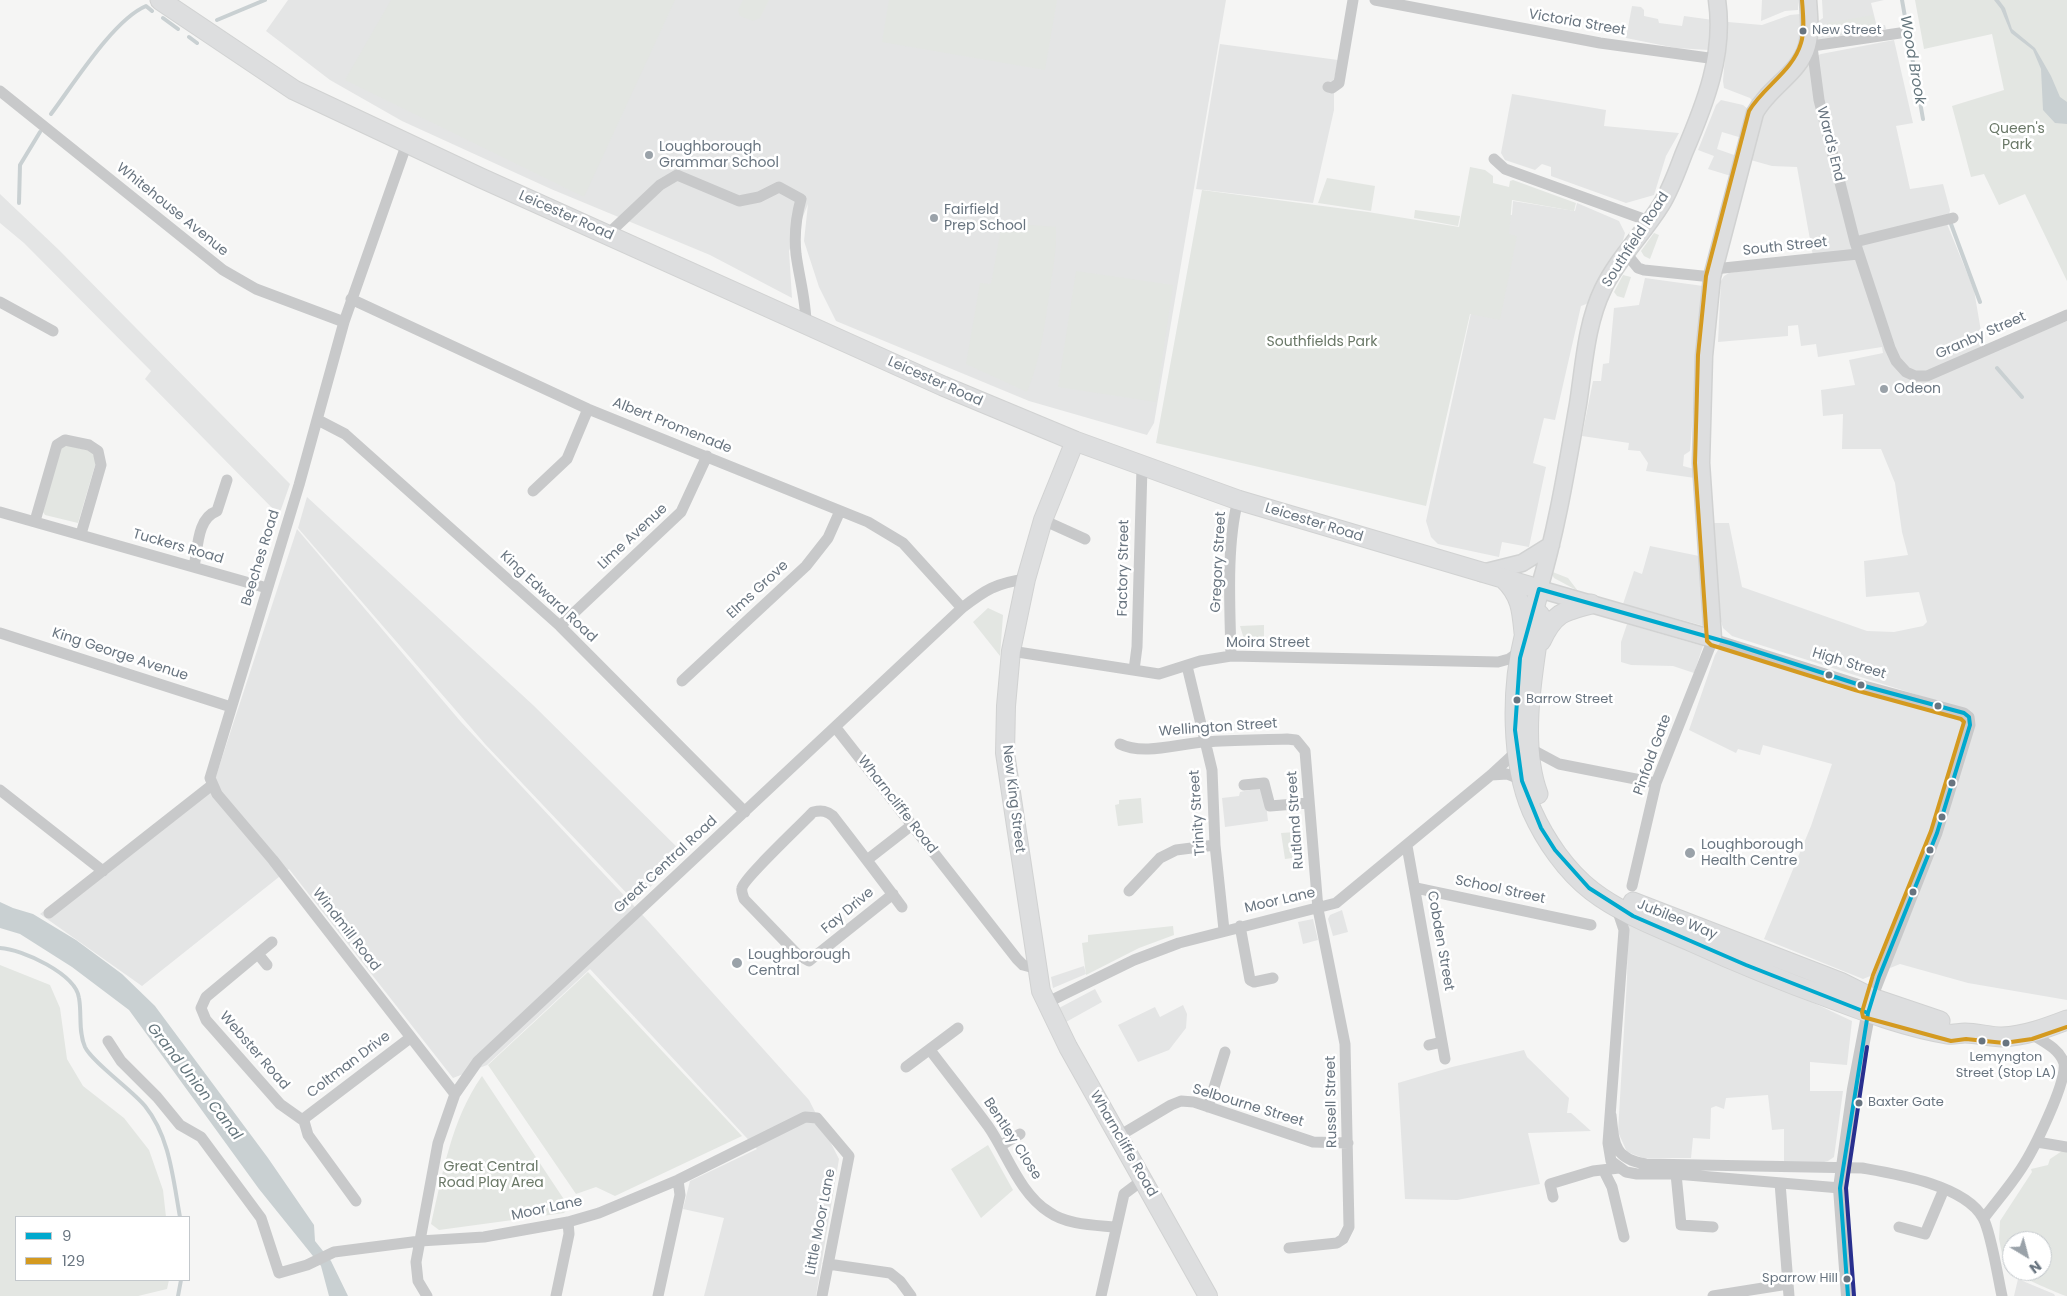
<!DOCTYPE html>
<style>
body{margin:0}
#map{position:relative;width:2067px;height:1296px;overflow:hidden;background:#f5f5f4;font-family:Poppins,sans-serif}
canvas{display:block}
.legend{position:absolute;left:15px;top:1216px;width:175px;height:65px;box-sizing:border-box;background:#fff;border:1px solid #c3c8cc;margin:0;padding:6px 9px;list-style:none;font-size:15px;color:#697580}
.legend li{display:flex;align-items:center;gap:10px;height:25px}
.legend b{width:25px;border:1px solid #c3c8cc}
.north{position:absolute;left:2002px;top:1231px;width:50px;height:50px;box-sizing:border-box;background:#fff;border:1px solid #c3c8cc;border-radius:50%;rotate:143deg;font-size:14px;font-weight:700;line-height:20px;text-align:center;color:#697580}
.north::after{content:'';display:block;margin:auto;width:18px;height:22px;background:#9aa2a9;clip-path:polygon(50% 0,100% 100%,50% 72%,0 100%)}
</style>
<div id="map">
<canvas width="2067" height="1296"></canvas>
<ul class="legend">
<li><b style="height:6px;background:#00a9ce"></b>9</li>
<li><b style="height:6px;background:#d49a20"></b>129</li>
</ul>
<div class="north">N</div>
</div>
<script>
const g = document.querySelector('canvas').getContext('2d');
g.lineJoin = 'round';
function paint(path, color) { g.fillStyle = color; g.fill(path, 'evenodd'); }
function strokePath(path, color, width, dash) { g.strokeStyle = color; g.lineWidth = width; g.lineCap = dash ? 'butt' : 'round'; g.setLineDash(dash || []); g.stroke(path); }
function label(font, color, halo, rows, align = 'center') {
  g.font = font + ' Poppins,sans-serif'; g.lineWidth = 5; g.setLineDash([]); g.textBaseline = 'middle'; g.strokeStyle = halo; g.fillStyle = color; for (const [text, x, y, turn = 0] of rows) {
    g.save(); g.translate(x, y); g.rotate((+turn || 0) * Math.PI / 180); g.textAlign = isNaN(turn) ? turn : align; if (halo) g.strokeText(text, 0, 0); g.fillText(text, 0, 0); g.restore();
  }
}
const built = new Path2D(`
 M 288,0 L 1226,0 L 1154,423 L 1147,435 L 1029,401 L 836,321 L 819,287 L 804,241 L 808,204 L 789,251 L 792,298 L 710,255 L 551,189 L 402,121 L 330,80 L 266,31 Z
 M 1762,0 L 1798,0 L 1798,10 L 1785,11 L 1761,21 Z
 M 1822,0 L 1884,0 L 1871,3 L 1877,27 L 1885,25 L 1886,29 L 1822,42 L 1818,40 L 1816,25 L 1817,22 L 1823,18 Z
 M 1632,6 L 1641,7 L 1644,10 L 1644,16 L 1658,19 L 1659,23 L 1682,26 L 1684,16 L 1713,20 L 1709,50 L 1676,48 L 1626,38 Z
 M 1800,14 L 1799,56 L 1753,102 L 1750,98 L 1724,88 L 1723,81 L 1728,22 L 1762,25 L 1790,15 Z
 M 1894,40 L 1913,123 L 1896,126 L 1910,189 L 1943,184 L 1950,210 L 1947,224 L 1974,290 L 1985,355 L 2067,321 L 2067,1000 L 1968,983 L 1900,964 L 1863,979 L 1764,939 L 1811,826 L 1832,764 L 1763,745 L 1760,755 L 1738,749 L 1736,753 L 1689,730 L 1715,655 L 1718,650 L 1724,649 L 1843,689 L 1959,717 L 1930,699 L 1732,636 L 1723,628 L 1721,621 L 1708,523 L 1729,523 L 1742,587 L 1867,631 L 1894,632 L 1923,626 L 1927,622 L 1919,592 L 1866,597 L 1864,561 L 1908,555 L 1902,532 L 1895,483 L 1881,449 L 1842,449 L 1843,414 L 1823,416 L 1821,390 L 1855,385 L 1849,360 L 1883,353 L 1882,347 L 1818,357 L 1816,344 L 1801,346 L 1798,325 L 1788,326 L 1788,336 L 1718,342 L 1721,281 L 1724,276 L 1729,273 L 1814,262 L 1797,167 L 1772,166 L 1747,159 L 1763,111 L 1807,60 L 1821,54 Z
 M 1220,44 L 1338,60 L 1334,80 L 1334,110 L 1313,203 L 1196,189 Z
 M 1512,94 L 1606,110 L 1604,126 L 1679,133 L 1666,156 L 1654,195 L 1626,203 L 1551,176 L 1551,167 L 1542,164 L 1535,170 L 1505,160 L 1501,153 Z
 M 1721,100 L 1743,105 L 1748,109 L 1742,138 L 1722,132 L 1717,149 L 1737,156 L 1731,176 L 1708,169 L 1714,156 L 1698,150 L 1716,105 Z
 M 0,194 L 59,250 L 290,484 L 279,515 L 145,379 L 151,371 L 24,243 L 0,223 Z
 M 1513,201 L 1575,211 L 1577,203 L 1619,221 L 1625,233 L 1621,248 L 1589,303 L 1581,306 L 1555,420 L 1544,418 L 1533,463 L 1546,467 L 1529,547 L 1502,542 L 1499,557 L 1438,544 L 1431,537 L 1426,521 L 1471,313 L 1487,212 L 1512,215 Z
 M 1645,278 L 1703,286 L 1690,451 L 1684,455 L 1683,466 L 1694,469 L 1695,478 L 1646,471 L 1648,463 L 1640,451 L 1628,450 L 1629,443 L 1582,436 L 1593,381 L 1601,381 L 1603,364 L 1609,363 L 1614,308 L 1639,305 Z
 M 307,497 L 533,705 L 684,854 L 635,902 L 485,744 L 298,528 Z
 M 297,529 L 461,722 L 650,923 L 809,1100 L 839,1159 L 816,1296 L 704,1296 L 724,1218 L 683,1209 L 690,1181 L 757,1149 L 590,969 L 487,1065 L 453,1078 L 289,869 L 142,986 L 40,914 L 216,776 Z
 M 1650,546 L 1704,557 L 1704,626 L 1623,604 L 1634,571 L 1642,574 Z
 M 1627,624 L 1703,646 L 1694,673 L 1673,666 L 1631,665 L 1621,662 L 1621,642 Z
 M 1260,788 L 1265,795 L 1268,821 L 1225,827 L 1222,798 L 1239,796 L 1240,792 Z
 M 1342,910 L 1348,932 L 1333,936 L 1328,919 L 1330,915 Z
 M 1313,919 L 1318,940 L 1303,944 L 1298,922 Z
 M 1628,922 L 1748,972 L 1852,1021 L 1847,1065 L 1810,1062 L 1810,1091 L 1843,1091 L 1834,1157 L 1828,1161 L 1816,1164 L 1784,1165 L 1784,1129 L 1772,1130 L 1768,1095 L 1726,1098 L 1724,1109 L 1716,1106 L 1711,1108 L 1710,1139 L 1693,1138 L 1691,1158 L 1643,1158 L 1627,1152 L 1618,1132 L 1627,979 Z
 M 1084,966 L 1086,974 L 1053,988 L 1051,977 Z
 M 1095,989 L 1102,1002 L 1066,1022 L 1059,1008 Z
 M 1183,1005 L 1187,1014 L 1186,1028 L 1169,1050 L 1138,1062 L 1118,1025 L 1155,1007 L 1160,1017 Z
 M 1524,1050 L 1527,1057 L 1569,1098 L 1567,1113 L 1571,1113 L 1591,1131 L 1528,1133 L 1540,1184 L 1457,1200 L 1405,1199 L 1398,1083 L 1452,1067 Z
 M 2018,1279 L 2054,1294 L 2055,1296 L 2014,1296 Z`);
const green = new Path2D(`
 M 391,0 L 675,0 L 584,197 L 345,80 Z
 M 743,0 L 769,0 L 760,18 L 753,21 L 740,16 L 738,10 Z
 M 889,0 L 1057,0 L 1045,70 L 882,42 Z
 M 1915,0 L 2067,0 L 2067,281 L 2025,194 L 1999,205 L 1984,174 L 1971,177 L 1952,106 L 2004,90 L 1992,34 L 1924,49 Z
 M 1873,15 L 1876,27 L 1829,35 L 1830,31 L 1827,23 Z
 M 1470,167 L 1485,170 L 1493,176 L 1493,183 L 1509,187 L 1510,181 L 1513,180 L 1576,203 L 1574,211 L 1512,200 L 1509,234 L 1517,236 L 1500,320 L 1470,314 L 1426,506 L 1156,443 L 1202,190 L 1368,212 L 1459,227 Z
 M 1327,178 L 1375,186 L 1371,211 L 1318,203 Z
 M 1415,210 L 1460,216 L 1458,226 L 1414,218 Z
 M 1002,223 L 1056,227 C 1057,248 1053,268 1050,289 C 1045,324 1041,358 1027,392 L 966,364 L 980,283 L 991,284 Z
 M 1654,233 L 1659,235 L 1650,259 L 1644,256 L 1641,251 Z
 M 1076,271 L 1173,285 L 1156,402 L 1058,387 Z
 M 1623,275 L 1631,277 L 1624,298 L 1617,296 L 1614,292 Z
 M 65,445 L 92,451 L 96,462 L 78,523 L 45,515 L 43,512 L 59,449 Z
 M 1550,571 L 1568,578 L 1578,591 L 1554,578 Z
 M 988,608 L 1003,615 L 1000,656 L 973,622 Z
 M 1264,625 L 1264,647 L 1248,645 L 1244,639 L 1240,626 Z
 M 1141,798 L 1143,823 L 1118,826 L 1115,805 L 1119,804 L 1119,800 Z
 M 1296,832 L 1300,857 L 1285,859 L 1281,833 Z
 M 1173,926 L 1174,935 L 1139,948 L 1086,975 L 1082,943 L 1088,942 L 1088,935 Z
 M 0,965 L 50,985 L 60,1008 L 67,1059 L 83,1086 L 124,1118 L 149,1150 L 163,1190 L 166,1217 L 16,1217 L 16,1280 L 169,1280 L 167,1289 L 138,1296 L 0,1296 Z
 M 588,972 L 742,1136 L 615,1196 L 596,1187 L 576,1194 L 488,1065 Z
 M 482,1076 L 569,1207 L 564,1213 L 439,1230 L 431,1224 C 443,1173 451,1120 482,1076 Z
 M 2067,1141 L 2067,1296 C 2063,1296 2010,1272 2005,1268 L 1999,1239 L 2000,1221 L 2032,1172 L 2031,1169 L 2048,1165 L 2050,1159 L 2065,1149 ZM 2012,1241 L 2042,1241 L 2042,1271 L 2012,1271 Z
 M 988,1145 L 1013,1190 L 981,1218 L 951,1169 Z`);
const water = new Path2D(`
 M 1994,0 L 1999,0 L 2005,8 L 2012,29 L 2035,48 L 2051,76 L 2060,97 L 2067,102 L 2067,124 L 2055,123 L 2043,110 L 2041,69 L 2033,50 L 2011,33 L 2001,9 Z
 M 0,902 L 13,908 L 33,914 L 76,940 L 122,974 L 155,1006 L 268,1158 L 314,1225 L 315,1241 L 331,1261 L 348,1296 L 329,1296 L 321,1266 L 259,1189 L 129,1010 L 72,967 L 20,934 L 0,928 Z`);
const stream = new Path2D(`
 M 1902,0 L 1923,119
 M 163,18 L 178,29
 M 217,20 L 265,0
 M 189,37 L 197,43
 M 51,114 C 73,85 113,20 146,6 L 152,11
 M 19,203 L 20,165 L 40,132
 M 1951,224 L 1980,302
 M 1997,368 L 2022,397
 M 0,948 C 22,949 76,974 79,998 C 82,1015 78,1031 85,1047 C 92,1062 132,1090 145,1106 C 170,1137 173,1179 180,1217
 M 178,1296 L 181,1280`);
const minor = new Path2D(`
 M 1375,0 L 1600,43 L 1716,59
 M 1811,39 L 1819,100 L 1855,242 L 1890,348 L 1896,361 L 1906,372 L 1915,376 L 1927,376 L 2067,315
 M 1812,46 L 1900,33
 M 1328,87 L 1332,88 L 1339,83 L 1353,0
 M 0,91 L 223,270 L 256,289 L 344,322
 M 407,143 L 344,322 L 299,485 L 210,778 L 217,794 L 273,860 L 455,1094
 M 1494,159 L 1505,169 L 1649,221
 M 607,235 L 660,185 L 677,175 L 739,201 L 759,197 L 779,187 L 801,199 C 796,217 794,235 796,254 C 799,277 806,300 806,324
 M 1855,242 L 1953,218
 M 1625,252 L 1638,268 L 1644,270 L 1712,277
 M 1714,269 L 1858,254
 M 351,299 L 588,409 L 868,522 L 903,543 L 962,608
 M 0,302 L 53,331
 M 318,420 L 345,434 L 560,626 L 745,812
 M 533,491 L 567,459 L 588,409
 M 0,512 L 267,588
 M 1043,520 L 1085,539
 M 35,521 L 57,445 L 65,440 L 89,445 L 98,451 L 101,465 L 81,534
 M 194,567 C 198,548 197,518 217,511 L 227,480
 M 560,626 L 681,512 L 707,456
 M 0,633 L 231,707
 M 1011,651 L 1159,674 L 1200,661 L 1231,656 L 1498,662 L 1509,659 L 1522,650
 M 1231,656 C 1230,608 1226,546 1238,500
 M 1187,666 L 1212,770 L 1215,845 L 1224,930
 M 1134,670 L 1137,647 L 1142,467
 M 682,681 L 806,566 L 828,538 L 840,511
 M 836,728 L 1017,959 L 1023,965 L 1038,969
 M 1120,744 C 1144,756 1180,743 1205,742 C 1232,740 1260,740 1287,739 L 1296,740 L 1305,751 L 1318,909 L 1345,1044 L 1349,1227 L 1343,1239 L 1337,1243 L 1289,1248
 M 1531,749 L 1559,764 L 1656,783
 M 1491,775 L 1507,774 L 1522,780
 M 1244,785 L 1264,783 L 1270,806 L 1308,803
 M 0,790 L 103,871
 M 1407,846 L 1445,1059
 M 867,860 L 912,825
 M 1632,886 L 1656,783 L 1713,639 L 1857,684 L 1964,713 L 1969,717 L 1970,725 L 1937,833 L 1872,998
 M 1416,888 L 1591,925
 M 1129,891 L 1160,858 L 1176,850 L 1215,845
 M 893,894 L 809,961 L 798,955 L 744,899 C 743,895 741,892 742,888 C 744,878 802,824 813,812 C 822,810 827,811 833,816 C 856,846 880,877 902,907
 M 1617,909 L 1624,930 L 1608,1143 L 1611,1161 L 1626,1172 L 1637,1174 L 1676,1174 L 1840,1188
 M 49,913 L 212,785
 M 1240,926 L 1250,980 L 1254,982 L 1273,978
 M 272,942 L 206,997 L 201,1008 L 206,1020 L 280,1104 L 304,1121
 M 258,954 L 267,965
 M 1046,1003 L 1134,960 L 1179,943 L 1336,903 L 1491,775 L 1517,751
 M 108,1041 L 121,1061 L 157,1097 L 180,1125 L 201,1137 L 261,1218 L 279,1273 L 307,1265 L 334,1252 L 420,1241 L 484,1237 L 568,1222 L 599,1213 L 678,1180 L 805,1117 L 817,1118 L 849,1156 L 822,1296
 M 1429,1045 L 1442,1042
 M 930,1050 C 949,1075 969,1100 988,1126 C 1007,1153 1019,1193 1049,1212 C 1067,1225 1094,1225 1115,1227
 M 906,1067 L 958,1028
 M 1208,1107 L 1225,1052
 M 1611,1115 C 1614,1144 1614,1159 1646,1164 L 1862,1168 C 1896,1174 1965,1185 1983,1218 C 1991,1232 1998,1278 2002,1296
 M 1119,1136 L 1171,1105 L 1181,1101 L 1194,1102 L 1313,1142 L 1348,1143
 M 2037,1142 L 2067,1147
 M 1000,1146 L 1020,1134
 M 1604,1171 L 1612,1187 L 1624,1237
 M 1676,1174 L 1681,1225 L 1713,1227
 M 1780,1183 L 1789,1296
 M 1553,1197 L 1550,1184 L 1593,1171 L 1619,1168
 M 356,1201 L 308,1135 L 304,1121 L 306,1117 L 410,1038
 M 1984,1218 C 1996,1202 2010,1186 2021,1169 C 2033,1151 2067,1083 2064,1063 C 2059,1048 2042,1041 2030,1033
 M 1899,1227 L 1925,1234 L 1944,1189
 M 828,1264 L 890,1273 L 900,1281 L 911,1296
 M 427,1296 L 418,1281 L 416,1262 L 438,1143 L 455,1094 L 478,1061 L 962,608 C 985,590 996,583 1026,579
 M 556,1296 L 569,1234 L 568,1222
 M 658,1296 L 680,1195 L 678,1180
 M 1101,1296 L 1124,1194 L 1144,1179
 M 1713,1296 L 1788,1284`);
const tertiary = new Path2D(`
 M 1848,1296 L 1840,1188 L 1854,1089 L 1870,1005`);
const secondary = new Path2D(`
 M 1717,0 C 1725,54 1705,104 1684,153 C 1677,171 1671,189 1661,205 C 1643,234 1618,258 1603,289 C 1586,324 1584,366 1578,404 C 1567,466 1557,529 1539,589 L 1713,639 L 1701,463 L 1704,356 L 1712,277 L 1755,113 C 1768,88 1800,73 1807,46 C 1811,31 1809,15 1808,0
 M 1482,573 L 1522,563 L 1551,545`);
const primary = new Path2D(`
 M 1075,441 L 1043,520 L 1026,579 L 1011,651 L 1006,706 L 1005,753 L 1041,991 L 1068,1047 L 1208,1296`);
const trunk = new Path2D(`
 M 160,0 L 294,90 L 481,178 L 943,386 L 1075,441 L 1238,500 L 1539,589 C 1536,607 1529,621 1524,637 C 1511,689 1511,762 1532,811 C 1545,840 1566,871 1592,891 C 1622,914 1658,927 1692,942 C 1738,963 1785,982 1832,999 C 1869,1013 1909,1028 1948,1034 C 1954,1035 1959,1033 1965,1033 C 1977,1033 1990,1037 2002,1037 C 2025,1036 2046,1028 2067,1020
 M 1504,579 C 1521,595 1522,611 1524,633
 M 1541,641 C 1554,613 1563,611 1591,604
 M 1538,794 C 1519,743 1533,670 1541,617 L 1539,614
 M 1633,902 L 1840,982 L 1872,998 L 1940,1021`);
const bus1 = new Path2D(`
 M 1539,589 L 1730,643 L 1857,684 L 1964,713 L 1969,717 L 1970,725 L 1937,833 L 1879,977 L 1868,1013 L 1746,965 L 1633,916 L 1589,888 L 1555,850 L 1541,828 L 1522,781 L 1515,730 L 1520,658 Z
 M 1848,1296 L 1840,1188 L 1868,1013`);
const bus2 = new Path2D(`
 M 1802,0 C 1803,14 1805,30 1801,43 C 1793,71 1763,87 1749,111 L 1706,276 L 1698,355 L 1695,463 L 1707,641 L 1711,645 L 1855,690 L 1961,719 L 1964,722 L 1931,831 L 1873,975 L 1862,1012 L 1863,1017 L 1951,1041 L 1966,1039 L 2004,1043 L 2032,1039 L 2067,1027`);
const bus3 = new Path2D(`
 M 1854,1296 L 1846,1188 L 1867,1047`);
const markers = [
 [1803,31,4.5,"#697580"],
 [649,155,5,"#9aa2a9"],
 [934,218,5,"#9aa2a9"],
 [1884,389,5,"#9aa2a9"],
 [1829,675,4.5,"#697580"],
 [1861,685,4.5,"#697580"],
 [1517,700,4.5,"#697580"],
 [1938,706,4.5,"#697580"],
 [1952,783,4.5,"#697580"],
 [1942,817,4.5,"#697580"],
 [1930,850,4.5,"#697580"],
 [1690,853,6,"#9aa2a9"],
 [1913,892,4.5,"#697580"],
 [737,963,6,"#9aa2a9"],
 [1982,1041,4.5,"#697580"],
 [2006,1043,4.5,"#697580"],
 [1859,1103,4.5,"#697580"],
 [1847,1279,4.5,"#697580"]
];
const busNames = [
 ["New Street",1812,31],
 ["Barrow Street",1526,700],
 ["Lemyngton",2006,1058,"center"],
 ["Street (Stop LA)",2006,1074,"center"],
 ["Baxter Gate",1868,1103],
 ["Sparrow Hill",1838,1279,"right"]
];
const streetNames = [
 ["Victoria Street",1577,23,10],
 ["Ward's End",1830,144,76],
 ["Whitehouse Avenue",172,210,39],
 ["Leicester Road",566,216,24],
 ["Southfield Road",1636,240,-57],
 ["South Street",1785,247,-6],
 ["Granby Street",1981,336,-24],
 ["Leicester Road",935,382,24],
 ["Albert Promenade",672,426,22],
 ["Leicester Road",1314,523,17],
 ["Lime Avenue",633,537,-43],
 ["Tuckers Road",178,547,16],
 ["Beeches Road",261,558,-73],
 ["Gregory Street",1219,562,-87],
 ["Factory Street",1124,568,-89],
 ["Elms Grove",758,590,-43],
 ["King Edward Road",548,597,43],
 ["Moira Street",1268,643],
 ["King George Avenue",120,655,18],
 ["High Street",1849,664,17],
 ["Wellington Street",1218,728,-4],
 ["Pinfold Gate",1653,755,-70],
 ["New King Street",1013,799,83],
 ["Wharncliffe Road",897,805,52],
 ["Trinity Street",1198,813,-94],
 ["Rutland Street",1296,820,-94],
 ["Great Central Road",666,865,-43],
 ["School Street",1500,890,12],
 ["Moor Lane",1280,901,-13],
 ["Fay Drive",848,911,-40],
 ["Jubilee Way",1677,920,22],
 ["Windmill Road",346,930,52],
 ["Cobden Street",1440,941,80],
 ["Webster Road",254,1051,49],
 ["Coltman Drive",349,1065,-37],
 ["Russell Street",1332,1102,-91],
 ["Selbourne Street",1248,1106,17],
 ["Bentley Close",1012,1139,57],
 ["Wharncliffe Road",1123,1144,60],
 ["Moor Lane",547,1209,-12],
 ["Little Moor Lane",821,1222,-79]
];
const parkNames = [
 ["Queen's",2017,129],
 ["Park",2017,145],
 ["Southfields Park",1322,342],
 ["Great Central",491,1167],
 ["Road Play Area",491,1183]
];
const poiNames = [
 ["Loughborough",659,147],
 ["Grammar School",659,163],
 ["Fairfield",944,210],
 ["Prep School",944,226],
 ["Odeon",1894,389],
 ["Loughborough",1701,845],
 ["Health Centre",1701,861],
 ["Loughborough",748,955],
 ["Central",748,971]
];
const waterNames = [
 ["Wood Brook",1912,60,80],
 ["Grand Union Canal",194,1082,52]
];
paint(built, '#e4e5e5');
paint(green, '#e3e6e2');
paint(water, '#c9d0d2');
strokePath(stream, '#c9d0d2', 4);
strokePath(secondary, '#d1d2d2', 19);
strokePath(primary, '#d1d2d2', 20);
strokePath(trunk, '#d1d2d2', 21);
strokePath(minor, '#c8c9ca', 11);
strokePath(tertiary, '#c8c9ca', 14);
strokePath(secondary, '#dddedf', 16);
strokePath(primary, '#dddedf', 18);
strokePath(trunk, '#dddedf', 19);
strokePath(bus1, '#00a9ce', 4);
strokePath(bus2, '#d49a20', 4);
strokePath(bus3, '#282f8f', 4);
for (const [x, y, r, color] of markers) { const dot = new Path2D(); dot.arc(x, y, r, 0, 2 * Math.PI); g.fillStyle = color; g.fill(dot); strokePath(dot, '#fff', 2); }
label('13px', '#697580', '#fff', busNames, 'left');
label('14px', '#697580', '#fff', streetNames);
label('14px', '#6a7867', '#fff', parkNames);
label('14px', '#697580', '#fff', poiNames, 'left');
label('italic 15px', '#65767d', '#fff', waterNames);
</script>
